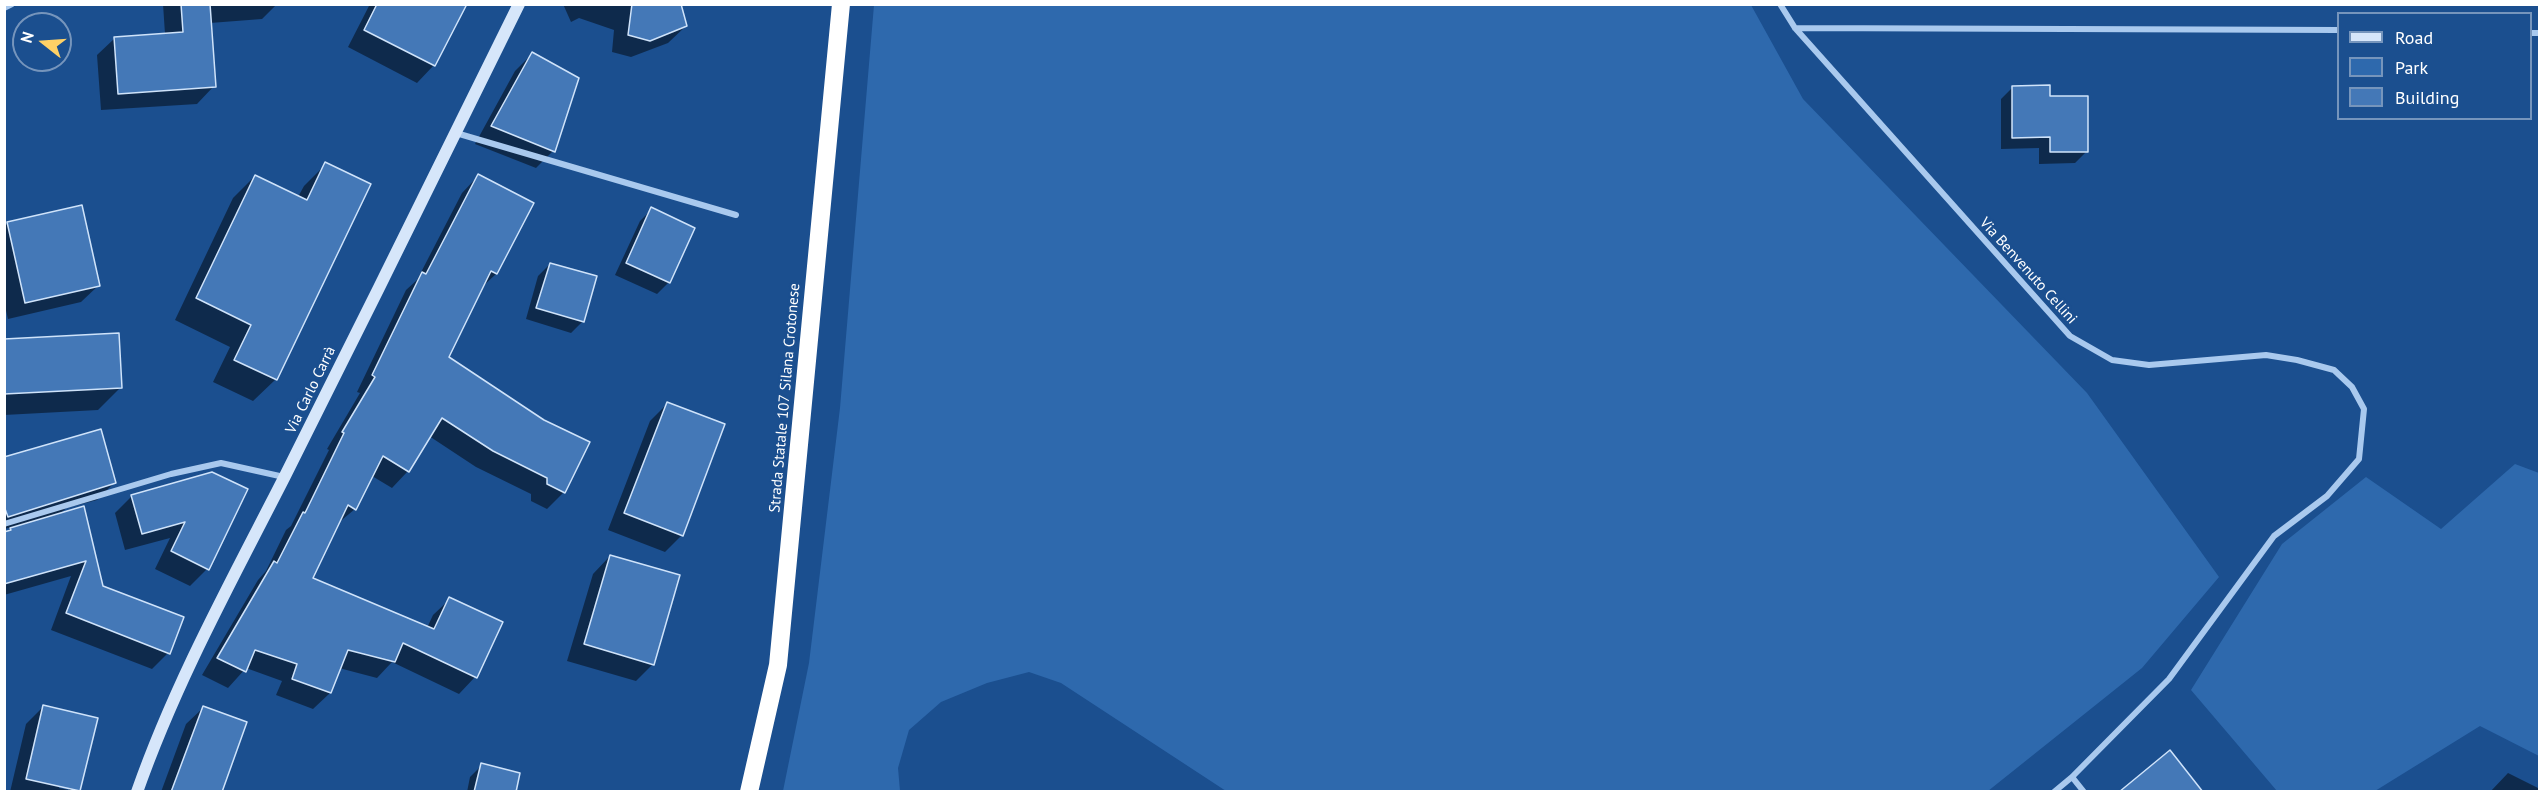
<!DOCTYPE html>
<meta charset="utf-8">
<style>
body{margin:0}
#map{position:relative;width:2544px;height:796px;overflow:hidden;background:#1b4f8f;font-family:"PT Sans",sans-serif}
canvas{display:block}
.frame{position:absolute;inset:0;border:6px solid #fff;pointer-events:none}
.legend{position:absolute;left:2337px;top:12px;width:195px;height:108px;box-sizing:border-box;background:#1b4f8f;border:2px solid #7695bc;margin:0;padding:8px 10px;list-style:none;font-size:18px;color:#fff}
.legend li{display:flex;align-items:center;gap:12px;height:30px}
.legend b{width:30px;border:2px solid #7695bc}
.north{position:absolute;left:12px;top:12px;width:60px;height:60px;box-sizing:border-box;background:#1b4f8f;border:2px solid #7695bc;border-radius:50%;rotate:287deg;font-size:16px;font-weight:700;line-height:24px;text-align:center;color:#fff}
.north::after{content:'';display:block;margin:auto;width:21px;height:27px;background:#ffd166;clip-path:polygon(50% 0,100% 100%,50% 72%,0 100%)}
</style>
<div id="map">
<canvas width="2544" height="796"></canvas>
<div class="frame"></div>
<ul class="legend">
<li><b style="height:8px;background:#d6e6fa"></b>Road</li>
<li><b style="height:16px;background:#2e69ad"></b>Park</li>
<li><b style="height:16px;background:#4478b7"></b>Building</li>
</ul>
<div class="north">N</div>
</div>
<script>
const g = document.querySelector('canvas').getContext('2d');
g.lineJoin = 'round';
function paint(path, color) { g.fillStyle = color; g.fill(path, 'evenodd'); }
function strokePath(path, color, width, dash) { g.strokeStyle = color; g.lineWidth = width; g.lineCap = dash ? 'butt' : 'round'; g.setLineDash(dash || []); g.stroke(path); }
function label(font, color, halo, rows, align = 'center') {
  g.font = font + ' "PT Sans",sans-serif'; g.lineWidth = 5; g.setLineDash([]); g.textBaseline = 'middle'; g.strokeStyle = halo; g.fillStyle = color; for (const [text, x, y, turn = 0] of rows) {
    g.save(); g.translate(x, y); g.rotate((+turn || 0) * Math.PI / 180); g.textAlign = isNaN(turn) ? turn : align; if (halo) g.strokeText(text, 0, 0); g.fillText(text, 0, 0); g.restore();
  }
}
const green = new Path2D(`
 M 874,5 L 1751,5 L 1803,99 L 2087,393 L 2219,577 L 2142,668 L 1988,791 L 1226,791 L 1061,683 L 1029,672 L 987,683 L 941,702 L 909,730 L 898,768 L 900,791 L 783,791 L 809,663 L 840,408 Z
 M 2515,464 L 2539,473 L 2539,756 L 2480,726 L 2375,791 L 2277,791 L 2191,690 L 2282,544 L 2366,477 L 2441,529 Z`);
const shadow = new Path2D(`
 M 163,4 L 277,4 L 262,19 L 210,23 L 214,86 L 197,104 L 101,110 L 97,55 L 115,38 L 165,34 Z
 M 370,4 L 465,4 L 434,65 L 417,83 L 348,47 Z
 M 563,4 L 680,4 L 686,26 L 668,43 L 631,57 L 612,52 L 614,30 L 579,18 L 571,22 Z
 M 532,54 L 553,151 L 536,168 L 475,144 L 515,71 Z
 M 2013,87 L 2048,98 L 2087,151 L 2075,163 L 2039,164 L 2039,148 L 2001,149 L 2001,99 Z
 M 326,164 L 369,185 L 275,380 L 253,401 L 213,382 L 230,347 L 175,320 L 233,198 L 255,176 L 298,197 L 304,186 Z
 M 478,176 L 532,204 L 496,274 L 481,288 L 447,357 L 543,421 L 588,443 L 564,492 L 547,509 L 531,501 L 531,494 L 476,467 L 429,436 L 408,471 L 392,488 L 372,476 L 355,509 L 337,524 L 311,579 L 427,628 L 433,615 L 450,599 L 475,677 L 459,694 L 392,662 L 377,678 L 339,668 L 330,693 L 313,709 L 276,695 L 282,681 L 246,668 L 228,688 L 202,675 L 258,580 L 266,571 L 286,530 L 291,526 L 329,450 L 327,449 L 360,393 L 357,392 L 406,290 L 417,280 L 462,193 Z
 M 652,209 L 669,282 L 657,294 L 615,275 L 640,221 Z
 M 8,223 L 99,285 L 81,302 L 8,319 L 4,302 L 4,227 Z
 M 550,264 L 583,321 L 571,333 L 526,319 L 538,276 Z
 M 4,340 L 120,388 L 98,410 L 4,415 Z
 M 667,404 L 682,535 L 665,552 L 608,530 L 650,421 Z
 M 4,458 L 115,482 L 97,500 L 66,508 L 60,514 L 101,587 L 168,653 L 152,669 L 51,630 L 71,576 L 4,595 L 4,533 L 13,527 L 4,529 Z
 M 212,473 L 207,569 L 190,586 L 155,569 L 170,538 L 125,550 L 115,513 L 132,496 Z
 M 610,556 L 653,664 L 636,681 L 567,661 L 593,574 Z
 M 43,707 L 79,791 L 78,792 L 10,792 L 26,724 ZM 59,785 L 69,787 L 69,790 L 59,788 Z
 M 204,707 L 220,792 L 161,792 L 186,724 Z
 M 482,765 L 514,792 L 467,792 L 470,777 Z
 M 2508,773 L 2540,789 L 2540,792 L 2490,792 Z`);
const building = new Path2D(`
 M 181,4 L 210,4 L 216,87 L 118,94 L 114,37 L 183,32 Z
 M 377,4 L 467,4 L 435,66 L 364,30 Z
 M 632,4 L 681,4 L 687,26 L 650,41 L 628,35 Z
 M 532,52 L 579,78 L 555,152 L 491,126 Z
 M 2050,85 L 2050,96 L 2088,96 L 2088,152 L 2050,152 L 2050,137 L 2012,138 L 2012,86 Z
 M 325,162 L 371,184 L 277,380 L 234,360 L 251,325 L 196,298 L 255,175 L 307,200 Z
 M 478,174 L 534,203 L 497,274 L 491,271 L 449,357 L 544,420 L 590,442 L 565,493 L 547,484 L 547,478 L 493,451 L 442,418 L 409,472 L 383,456 L 356,510 L 348,505 L 313,578 L 434,629 L 449,597 L 503,622 L 477,678 L 403,643 L 395,662 L 348,650 L 331,693 L 292,679 L 297,664 L 255,650 L 246,672 L 217,658 L 274,561 L 277,563 L 303,512 L 305,513 L 344,433 L 342,432 L 375,377 L 372,375 L 422,272 L 426,274 Z
 M 82,205 L 100,286 L 25,303 L 7,222 Z
 M 651,207 L 695,228 L 670,283 L 626,263 Z
 M 550,263 L 597,276 L 584,322 L 536,308 Z
 M 119,333 L 122,388 L 4,394 L 4,339 Z
 M 667,402 L 725,424 L 683,536 L 624,513 Z
 M 101,429 L 116,483 L 8,517 L 4,506 L 4,457 Z
 M 212,472 L 248,489 L 209,570 L 171,551 L 185,522 L 142,534 L 131,495 Z
 M 84,506 L 103,586 L 184,617 L 170,654 L 66,613 L 86,561 L 4,584 L 4,532 L 11,530 L 10,528 Z
 M 610,555 L 680,575 L 654,665 L 584,644 Z
 M 43,705 L 98,718 L 80,791 L 26,779 Z
 M 203,706 L 247,722 L 222,792 L 171,792 Z
 M 2170,750 L 2203,792 L 2119,792 Z
 M 481,763 L 520,773 L 516,792 L 474,792 Z`);
const street = new Path2D(`
 M 1780,4 L 1795,28 L 2070,336 L 2112,360 L 2149,365 L 2266,355 L 2297,360 L 2334,370 L 2352,387 L 2364,409 L 2359,459 L 2327,496 L 2274,536 L 2169,679 L 2072,777 L 2054,792
 M 4,8 L 12,4
 M 1795,28 L 2338,30
 M 2530,33 L 2540,33
 M 456,133 L 736,215
 M 4,524 L 171,474 L 221,463 L 284,477
 M 2072,777 L 2084,792`);
const secondary = new Path2D(`
 M 137,792 C 176,681 232,580 285,476 C 364,319 441,162 519,4`);
const highway = new Path2D(`
 M 749,792 L 778,665 L 841,4`);
const streetNames = [
 ["Via Benvenuto Cellini",2028,271,48],
 ["Via Carlo Carrà",311,390,-64],
 ["Strada Statale 107 Silana Crotonese",785,398,-85]
];
paint(green, '#2e69ad');
paint(shadow, '#0007');
paint(building, '#4478b7');
strokePath(building, '#cfe3fa', 1.5);
strokePath(street, '#a9c9ee', 6);
strokePath(secondary, '#d6e6fa', 12);
strokePath(highway, '#fff', 18);
label('15px', '#fff', '#1b4f8f', streetNames);
</script>
